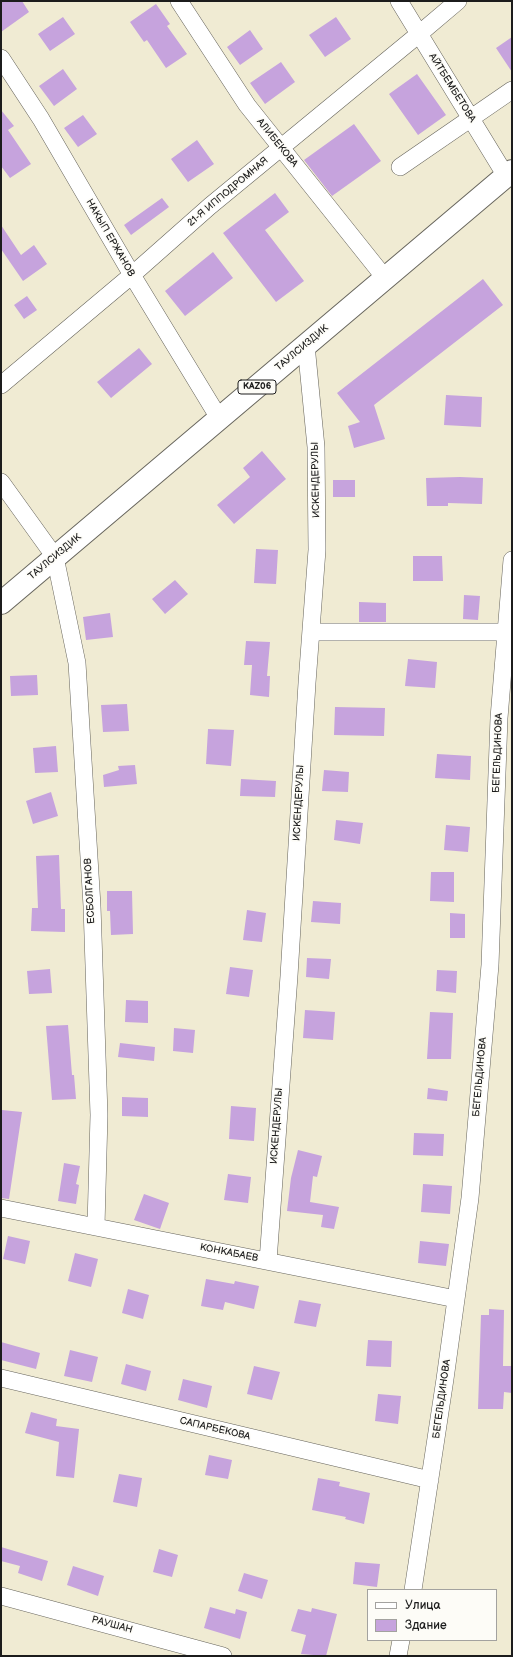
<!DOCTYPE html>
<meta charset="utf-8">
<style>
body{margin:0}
#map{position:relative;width:513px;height:1657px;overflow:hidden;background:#f0ebd3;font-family:"Balsamiq Sans",sans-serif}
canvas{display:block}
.frame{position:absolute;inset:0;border:2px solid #1c1c1c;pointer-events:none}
.legend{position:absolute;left:367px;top:1589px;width:130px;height:52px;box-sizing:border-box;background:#fdfcf7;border:1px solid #a3a29f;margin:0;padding:5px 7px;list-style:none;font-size:12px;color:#1c1c1c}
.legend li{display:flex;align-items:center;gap:8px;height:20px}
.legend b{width:20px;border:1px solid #a3a29f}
</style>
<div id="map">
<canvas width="513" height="1657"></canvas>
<div class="frame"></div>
<ul class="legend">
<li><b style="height:5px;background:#fff"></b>Улица</li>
<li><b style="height:11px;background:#c6a3dd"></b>Здание</li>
</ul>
</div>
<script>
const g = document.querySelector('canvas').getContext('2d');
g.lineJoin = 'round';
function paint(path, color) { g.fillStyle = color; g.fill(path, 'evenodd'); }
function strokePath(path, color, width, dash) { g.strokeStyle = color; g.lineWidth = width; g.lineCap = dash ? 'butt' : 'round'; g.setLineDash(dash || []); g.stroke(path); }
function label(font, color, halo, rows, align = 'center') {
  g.font = font + ' "Balsamiq Sans",sans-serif'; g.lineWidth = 3; g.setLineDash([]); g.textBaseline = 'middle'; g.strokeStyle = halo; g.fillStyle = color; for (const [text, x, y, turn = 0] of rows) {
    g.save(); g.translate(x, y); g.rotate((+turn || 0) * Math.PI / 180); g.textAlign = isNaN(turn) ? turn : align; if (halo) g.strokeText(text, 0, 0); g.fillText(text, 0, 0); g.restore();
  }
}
const building = new Path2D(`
 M 1,1 L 22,1 L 29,12 L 1,32 Z
 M 156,4 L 170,24 L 167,26 L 187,54 L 166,68 L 147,40 L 144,42 L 130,22 Z
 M 63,17 L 75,34 L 50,51 L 38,34 Z
 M 336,17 L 351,39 L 325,57 L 309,35 Z
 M 250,30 L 263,49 L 240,65 L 227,47 Z
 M 512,37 L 512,72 L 496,48 Z
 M 281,62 L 295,82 L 265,104 L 250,83 Z
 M 63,69 L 77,89 L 54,106 L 39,86 Z
 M 417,74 L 446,115 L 418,135 L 389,94 Z
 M 1,110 L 14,126 L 8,130 L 31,164 L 10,178 L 1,166 Z
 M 83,115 L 97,134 L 78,147 L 64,128 Z
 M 354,124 L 381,161 L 332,196 L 304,160 Z
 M 197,140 L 214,164 L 188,182 L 171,159 Z
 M 275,193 L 289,212 L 265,230 L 304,281 L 276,302 L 223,233 Z
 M 162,198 L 169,207 L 131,235 L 124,225 Z
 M 1,225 L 21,255 L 34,245 L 47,264 L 23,281 L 1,249 Z
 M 213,252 L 233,278 L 185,316 L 165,291 Z
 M 483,279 L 503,305 L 374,405 L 385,439 L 354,448 L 348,426 L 360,422 L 337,393 Z
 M 27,296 L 37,310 L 24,319 L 14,305 Z
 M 139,348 L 152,364 L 111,398 L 97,382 Z
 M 446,395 L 482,397 L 481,427 L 444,425 Z
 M 262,451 L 286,479 L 234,524 L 217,505 L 250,477 L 243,468 Z
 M 460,477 L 483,478 L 482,504 L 448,503 L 448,506 L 427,506 L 426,478 Z
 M 333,480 L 355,480 L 355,497 L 333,497 Z
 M 256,549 L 278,550 L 276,584 L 254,583 Z
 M 413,556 L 442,556 L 443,581 L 413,581 Z
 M 175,580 L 188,594 L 165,614 L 152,599 Z
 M 464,595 L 480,596 L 478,620 L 463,619 Z
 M 359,602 L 386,603 L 386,622 L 359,622 Z
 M 110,613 L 113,637 L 86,640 L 83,617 Z
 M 246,641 L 270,642 L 267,676 L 270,676 L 269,697 L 250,695 L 252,665 L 244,665 Z
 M 408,659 L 437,662 L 435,688 L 405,686 Z
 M 37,675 L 38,695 L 11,696 L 10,676 Z
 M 127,704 L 129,731 L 103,732 L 101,705 Z
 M 335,707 L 385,708 L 384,736 L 334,735 Z
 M 208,729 L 234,730 L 231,766 L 206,764 Z
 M 56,746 L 58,772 L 35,773 L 33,748 Z
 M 437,754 L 471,756 L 470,780 L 435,778 Z
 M 135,765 L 137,784 L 104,787 L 103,775 L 119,770 L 118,766 Z
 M 324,770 L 349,772 L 348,792 L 322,791 Z
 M 241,779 L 276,781 L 275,797 L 240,796 Z
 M 51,792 L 58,816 L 33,824 L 26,801 Z
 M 336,820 L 363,823 L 360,844 L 334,840 Z
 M 446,825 L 470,827 L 468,852 L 444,850 Z
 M 59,855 L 61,909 L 65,909 L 65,932 L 31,931 L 32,908 L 38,908 L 36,856 Z
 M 431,872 L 454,872 L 454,902 L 430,901 Z
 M 107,891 L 132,891 L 133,934 L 111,935 L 110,911 L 107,911 Z
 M 313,901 L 341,903 L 340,924 L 311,922 Z
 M 247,910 L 266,913 L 262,942 L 243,940 Z
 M 450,913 L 465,914 L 465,938 L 450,938 Z
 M 307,958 L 331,959 L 329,979 L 306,977 Z
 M 230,967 L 253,970 L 249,997 L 226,994 Z
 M 50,969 L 52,993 L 29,994 L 27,971 Z
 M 437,970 L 457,971 L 456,993 L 436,991 Z
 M 126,1000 L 148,1001 L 148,1023 L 125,1022 Z
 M 305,1010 L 335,1012 L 333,1040 L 303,1038 Z
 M 430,1012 L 453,1013 L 451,1059 L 427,1059 Z
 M 68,1025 L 72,1075 L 74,1075 L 76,1099 L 52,1100 L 46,1026 Z
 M 174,1028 L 195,1030 L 193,1053 L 173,1051 Z
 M 120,1043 L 155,1047 L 154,1061 L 118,1057 Z
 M 428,1088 L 448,1091 L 447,1101 L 427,1099 Z
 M 122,1097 L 148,1098 L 148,1117 L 122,1116 Z
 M 231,1106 L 256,1108 L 254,1141 L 229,1139 Z
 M 2,1110 L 22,1112 L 9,1199 L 1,1198 Z
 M 414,1133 L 444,1134 L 443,1156 L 413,1155 Z
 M 298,1150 L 322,1156 L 317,1177 L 313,1176 L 310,1202 L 339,1207 L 334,1229 L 321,1227 L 323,1215 L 287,1211 L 291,1178 Z
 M 64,1163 L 80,1166 L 76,1184 L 79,1185 L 76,1204 L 58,1201 Z
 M 228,1174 L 251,1177 L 248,1203 L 224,1200 Z
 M 423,1184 L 452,1186 L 450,1214 L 421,1212 Z
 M 144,1194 L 169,1203 L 160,1229 L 134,1220 Z
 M 8,1236 L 30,1241 L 25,1264 L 3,1259 Z
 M 420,1241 L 449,1244 L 446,1266 L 418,1263 Z
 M 75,1253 L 98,1259 L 91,1287 L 68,1281 Z
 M 206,1279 L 234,1284 L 235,1281 L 259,1286 L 254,1309 L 225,1302 L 223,1310 L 201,1306 Z
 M 128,1289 L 149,1295 L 143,1319 L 122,1313 Z
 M 299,1300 L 321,1304 L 316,1327 L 294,1323 Z
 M 489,1309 L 504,1310 L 503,1366 L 512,1366 L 512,1393 L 504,1392 L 503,1409 L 478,1409 L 481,1315 L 489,1315 Z
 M 368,1340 L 392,1341 L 391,1367 L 366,1366 Z
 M 1,1342 L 40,1353 L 36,1369 L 1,1360 Z
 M 70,1350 L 98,1357 L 92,1382 L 64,1376 Z
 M 126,1364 L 151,1371 L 146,1391 L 121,1384 Z
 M 254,1366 L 280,1372 L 272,1400 L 247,1394 Z
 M 183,1379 L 212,1386 L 207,1408 L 178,1400 Z
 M 378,1394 L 401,1396 L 398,1424 L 375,1421 Z
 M 31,1412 L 57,1419 L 56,1426 L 79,1429 L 74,1478 L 56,1476 L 59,1442 L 25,1433 Z
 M 209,1455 L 232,1460 L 228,1479 L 205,1475 Z
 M 119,1474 L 142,1478 L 137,1507 L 113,1502 Z
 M 318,1478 L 340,1482 L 339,1486 L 370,1493 L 364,1524 L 345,1519 L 346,1517 L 312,1510 Z
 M 1,1547 L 48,1561 L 42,1581 L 18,1573 L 20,1566 L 1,1561 Z
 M 159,1549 L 178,1555 L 172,1577 L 153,1572 Z
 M 355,1562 L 380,1564 L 377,1587 L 353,1584 Z
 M 73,1566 L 104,1576 L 98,1596 L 67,1585 Z
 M 244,1573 L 268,1580 L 262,1599 L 238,1591 Z
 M 210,1607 L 235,1614 L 236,1609 L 247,1612 L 240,1639 L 204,1628 Z
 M 312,1608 L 337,1614 L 326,1656 L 301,1654 L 306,1635 L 291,1631 L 298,1609 L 311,1612 Z`);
const minor = new Path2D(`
 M 179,1 L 247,105 L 385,278
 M 399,1 L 506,176
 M 1,58 L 41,119 L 132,275 L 219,418
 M 400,167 L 512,90
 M 1,385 L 132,275 L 210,206 L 419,34 L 458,1
 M 1,482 L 55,557 L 77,663 L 92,906 L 99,1115 L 96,1226
 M 311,632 L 512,632
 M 1,1208 L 456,1299
 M 268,1261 L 289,976 L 307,683 L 317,550 L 316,447 L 306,345
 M 1,1378 L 430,1480
 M 413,1590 L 445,1379 L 470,1198 L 490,965 L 499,718 L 512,560
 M 1,1596 L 223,1656
 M 398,1656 L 401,1640`);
const major = new Path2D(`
 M 1,603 L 512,171`);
const shields = [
 [257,387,38]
];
const shieldNames = [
 ["KAZ06",257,387]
];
const streetNames = [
 ["АЙТБЕМБЕТОВА",452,88,58],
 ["АЛИБЕКОВА",277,143,51],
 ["21-Я ИППОДРОМНАЯ",228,192,-40],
 ["НАКЫП ЕРЖАНОВ",110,238,60],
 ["ТАУЛСИЗДИК",302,348,-40],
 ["ИСКЕНДЕРУЛЫ",316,480,-91],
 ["ТАУЛСИЗДИК",55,557,-40],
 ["БЕГЕЛЬДИНОВА",498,753,-88],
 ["ИСКЕНДЕРУЛЫ",299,803,-87],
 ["ЕСБОЛГАНОВ",90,891,-93],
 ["БЕГЕЛЬДИНОВА",480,1077,-85],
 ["ИСКЕНДЕРУЛЫ",277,1126,-86],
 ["КОНКАБАЕВ",229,1253,11],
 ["БЕГЕЛЬДИНОВА",442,1399,-82],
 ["САПАРБЕКОВА",215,1429,13],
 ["РАУШАН",112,1625,15]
];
paint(building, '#c6a3dd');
strokePath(minor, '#66645c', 18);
strokePath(major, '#66645c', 24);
strokePath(minor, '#fff', 17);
strokePath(major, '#fff', 22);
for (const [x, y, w] of shields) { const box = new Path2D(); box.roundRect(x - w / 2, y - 7, w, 14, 3); g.fillStyle = '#fdfcf7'; g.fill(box); strokePath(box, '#1c1c1c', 1); }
label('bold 9px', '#1c1c1c', null, shieldNames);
label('10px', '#1c1c1c', '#fdfcf7', streetNames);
</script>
